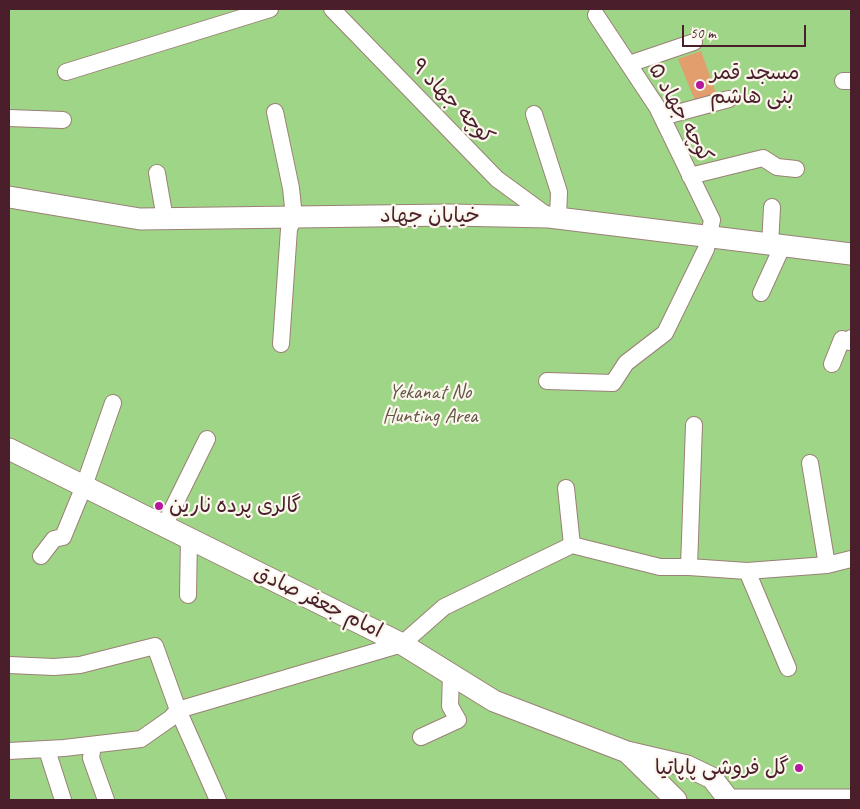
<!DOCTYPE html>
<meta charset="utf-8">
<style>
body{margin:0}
#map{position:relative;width:860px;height:809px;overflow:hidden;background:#e9e2c1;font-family:Caveat,sans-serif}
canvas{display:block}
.frame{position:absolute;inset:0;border:10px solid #4a1f2b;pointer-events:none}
.scale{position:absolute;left:682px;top:25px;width:124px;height:22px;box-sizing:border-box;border:2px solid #4a1f2b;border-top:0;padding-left:6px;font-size:15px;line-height:18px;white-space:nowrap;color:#4a1f2b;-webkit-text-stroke:4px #fbf7ec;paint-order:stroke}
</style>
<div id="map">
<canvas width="860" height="809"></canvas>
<div class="frame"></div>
<div class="scale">50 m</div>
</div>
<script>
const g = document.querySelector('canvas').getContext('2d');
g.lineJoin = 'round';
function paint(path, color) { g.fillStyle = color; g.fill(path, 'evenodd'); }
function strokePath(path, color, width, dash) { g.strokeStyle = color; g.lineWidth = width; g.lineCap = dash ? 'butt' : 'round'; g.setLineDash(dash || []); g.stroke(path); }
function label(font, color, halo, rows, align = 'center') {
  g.font = font + ' Caveat,"Playpen Sans Arabic",sans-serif'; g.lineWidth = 4.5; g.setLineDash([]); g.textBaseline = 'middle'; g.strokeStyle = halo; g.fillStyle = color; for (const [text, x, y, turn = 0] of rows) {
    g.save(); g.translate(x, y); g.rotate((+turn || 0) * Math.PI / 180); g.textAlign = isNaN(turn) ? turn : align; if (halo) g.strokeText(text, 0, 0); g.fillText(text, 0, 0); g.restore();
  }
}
const green = new Path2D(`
 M 9,9 L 851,9 L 851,800 L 9,800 Z`);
const building = new Path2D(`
 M 701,51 L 717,96 L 696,103 L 678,59 Z`);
const minor = new Path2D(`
 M 332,9 L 497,179 L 549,217
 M 629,64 L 694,42
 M 66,72 L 270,9
 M 843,81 L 851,81
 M 275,112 L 291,188 L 294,217 L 289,229 L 281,344
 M 534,114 L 559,192 L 558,218
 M 662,117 L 729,99
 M 9,118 L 63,120
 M 157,173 L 165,219
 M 690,176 L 763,158 L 777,167 L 796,169
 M 770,246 L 772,207
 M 761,293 L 782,247
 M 832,364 L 842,339 L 849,342 L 851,338
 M 547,381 L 613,383 L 626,363 L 665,333 L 706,249 L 712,220 L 657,107 L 596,15
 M 810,463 L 827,565
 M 566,488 L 572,545
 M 164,526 L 207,439
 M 41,556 L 54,539 L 63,537 L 84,486 L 113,403
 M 689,567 L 694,425
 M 747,571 L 788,668
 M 188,595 L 189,538
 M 9,665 L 54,667 L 80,665 L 155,646 L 178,710 L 218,800
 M 421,737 L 458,720 L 450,706 L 451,674
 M 93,745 L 91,758 L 106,800
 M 47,750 L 63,800
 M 9,751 L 64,748 L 141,739 L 171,718 L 178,710 L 402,644 L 444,607 L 572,545 L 660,567 L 689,567 L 747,571 L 827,565 L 851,559`);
const major = new Path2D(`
 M 9,197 L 140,219 L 450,215 L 549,217 L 851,254
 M 9,449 L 402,644 L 494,701 L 627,752 L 687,766 L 712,778 L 729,800
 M 627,752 L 676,800
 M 728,800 L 851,800`);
const markers = [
 [700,85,5,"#b5179e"],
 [159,506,5,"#b5179e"],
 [799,768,5,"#b5179e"]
];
const poiNames = [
 ["مسجد قمر",710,73],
 ["بنی هاشم",710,97],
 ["گالری پرده نارین",169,506],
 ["گل فروشی پاپاتیا",789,768,"right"]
];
const streetNames = [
 ["کوچه جهاد ۹",452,102,46],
 ["کوچه جهاد ۵",680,113,61],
 ["خیابان جهاد",430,216],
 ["امام جعفر صادق",318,602,26]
];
const parkNames = [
 ["Yekanat No",430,392],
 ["Hunting Area",430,416]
];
paint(green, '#9fd586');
paint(building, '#e29e6d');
strokePath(minor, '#9a8076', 18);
strokePath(major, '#9a8076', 23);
strokePath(minor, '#fff', 16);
strokePath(major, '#fff', 21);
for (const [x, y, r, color] of markers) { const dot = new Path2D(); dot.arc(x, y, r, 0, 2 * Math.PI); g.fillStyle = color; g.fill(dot); strokePath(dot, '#fbf7ec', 2); }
label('21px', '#4a1f2b', '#fbf7ec', poiNames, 'left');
label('21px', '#4a1f2b', '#fbf7ec', streetNames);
label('21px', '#645646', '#fbf7ec', parkNames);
</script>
